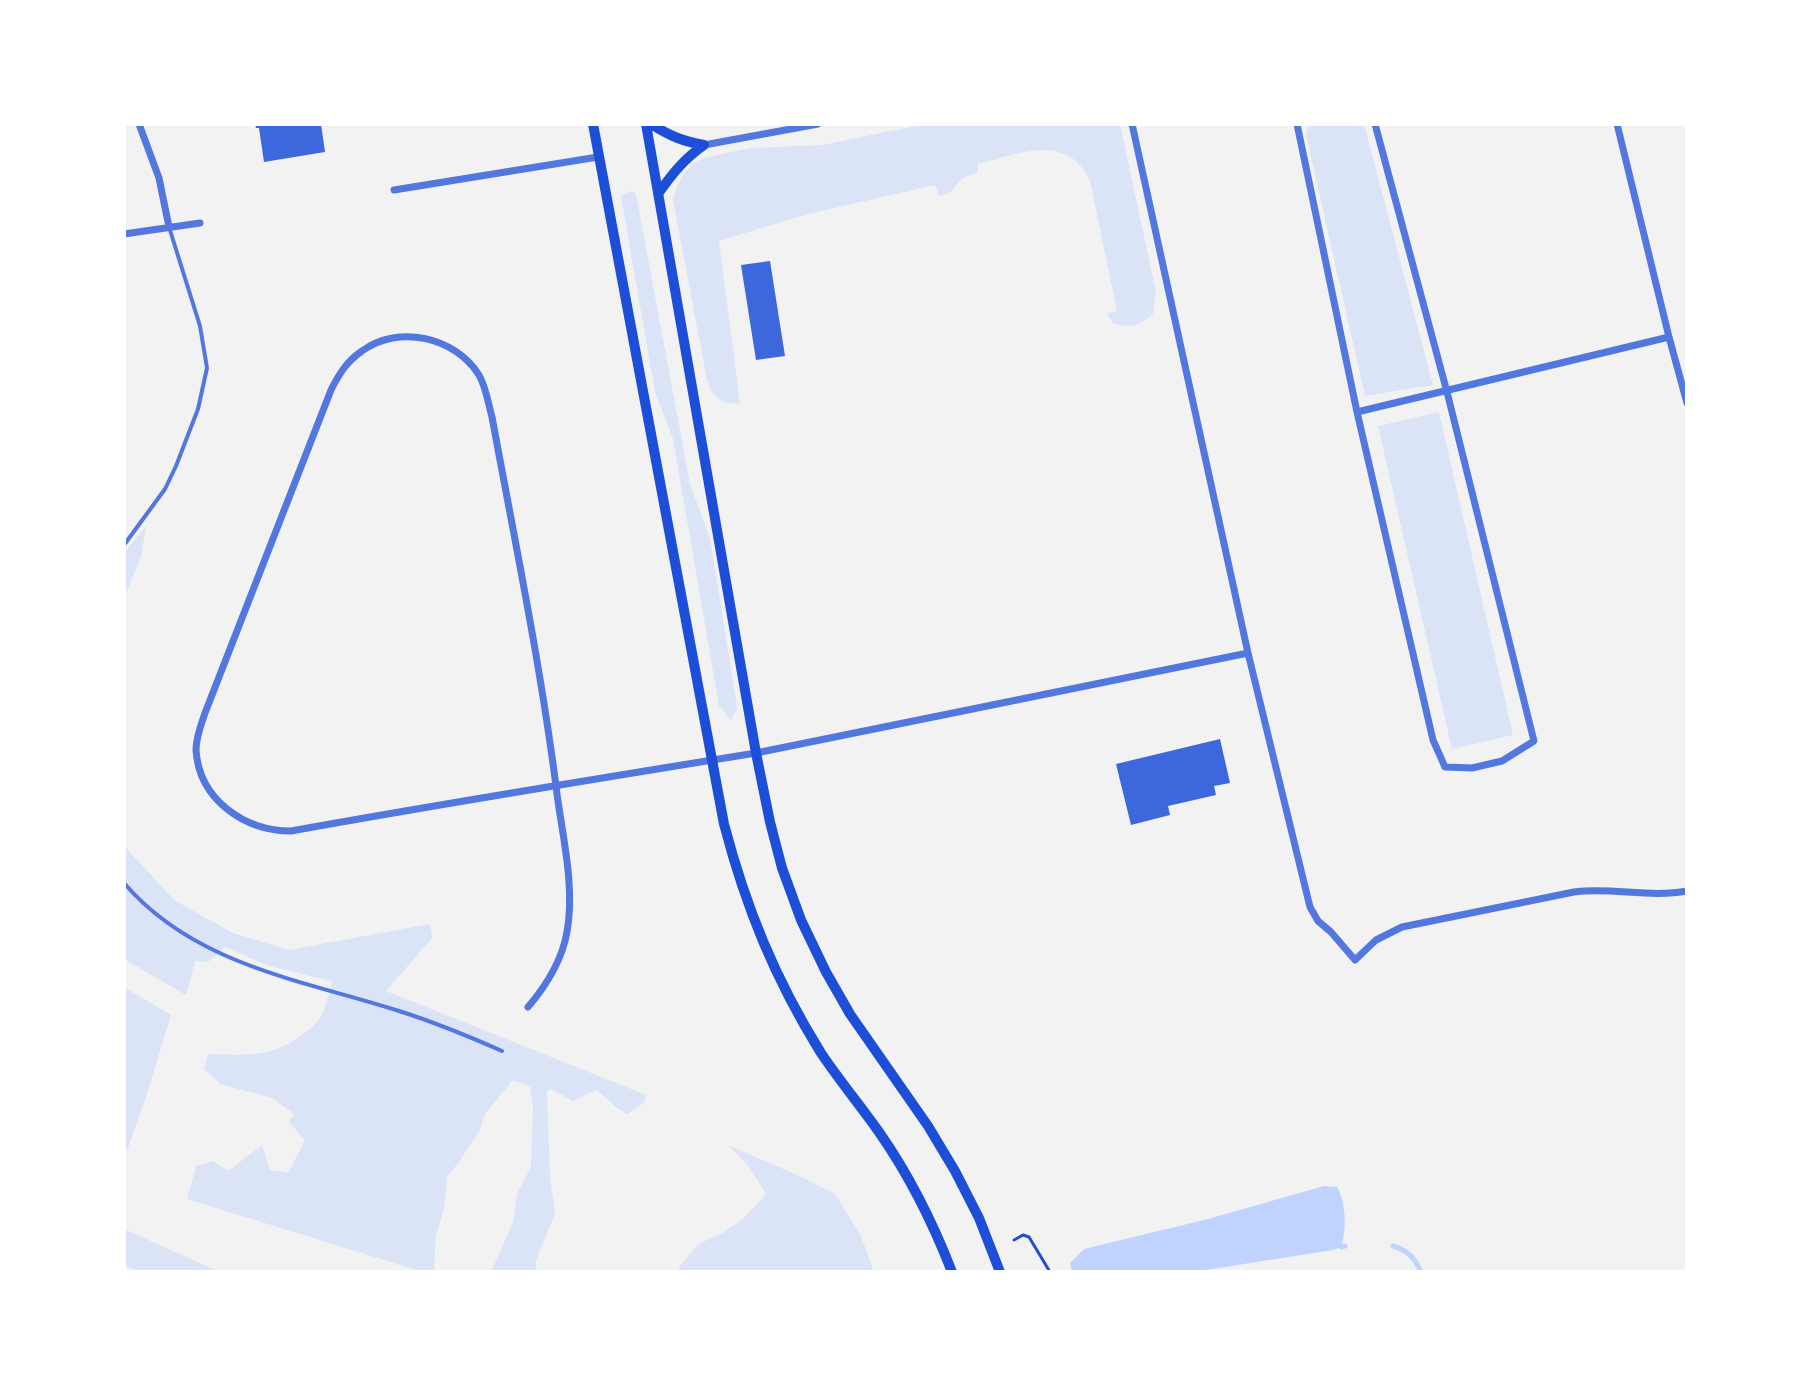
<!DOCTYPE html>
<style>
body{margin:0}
#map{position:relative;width:1811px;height:1396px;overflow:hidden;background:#f2f2f2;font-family:"IBM Plex Serif",serif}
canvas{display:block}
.frame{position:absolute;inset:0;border:126px solid #fff;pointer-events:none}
</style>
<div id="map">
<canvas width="1811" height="1396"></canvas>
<div class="frame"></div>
</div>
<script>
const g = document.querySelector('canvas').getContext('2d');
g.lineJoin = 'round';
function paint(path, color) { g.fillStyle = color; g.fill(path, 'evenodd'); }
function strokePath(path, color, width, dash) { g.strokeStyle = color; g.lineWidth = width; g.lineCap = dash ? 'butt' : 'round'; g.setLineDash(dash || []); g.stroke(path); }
const green = new Path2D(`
 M 925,124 L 1120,124 L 1156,292 L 1153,314 C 1138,326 1133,328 1114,324 L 1106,313 L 1117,311 L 1090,181 C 1067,131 1019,154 977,164 L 978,172 C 974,174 969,175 965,177 C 954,184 955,194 939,196 L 935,185 L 804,215 L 719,241 L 740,403 C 722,406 712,397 707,380 L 673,200 L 677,186 L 683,175 L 692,164 L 703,158 L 750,148 L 822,145 Z
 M 1309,124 L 1364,124 L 1433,385 L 1365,396 L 1306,135 Z
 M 631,191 L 636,194 L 690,484 L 710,538 L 736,699 L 737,709 L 731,720 L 719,706 L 673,439 L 655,392 L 621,196 Z
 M 1439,412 L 1513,735 L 1452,749 L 1378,426 Z
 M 146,526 L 141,557 L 124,598 L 124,553 Z
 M 124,836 L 127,849 L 174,900 L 233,933 L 289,950 L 430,924 L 432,938 L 386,991 L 646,1095 L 644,1103 L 627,1114 C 615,1108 607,1098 596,1090 L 573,1101 L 551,1089 L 547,1091 L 550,1178 L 555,1214 L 536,1260 L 536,1272 L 491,1272 L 513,1222 L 517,1194 L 531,1167 L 533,1106 L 530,1087 L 513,1080 L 485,1114 L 480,1130 L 459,1162 L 447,1177 L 444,1208 L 436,1236 L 434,1272 L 423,1272 L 187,1199 L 196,1166 L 213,1161 L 228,1171 L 262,1145 L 270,1170 L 288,1173 L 305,1140 L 289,1122 L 294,1114 L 272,1098 L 220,1084 L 204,1069 L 208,1054 C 245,1055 273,1058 303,1034 C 310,1029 317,1023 321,1016 C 327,1005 329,993 332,981 L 269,966 L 225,947 L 208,962 L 195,961 L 186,995 L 124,959 Z
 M 124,987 L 171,1015 L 147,1094 L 124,1159 Z
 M 728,1145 L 804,1178 L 835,1194 L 861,1236 L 874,1272 L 678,1272 L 680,1266 L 698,1244 L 719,1235 L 744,1218 L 766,1194 L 750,1168 Z
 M 124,1229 L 220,1272 L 140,1272 L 124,1265 Z`);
const water = new Path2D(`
 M 1324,1186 L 1337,1187 C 1346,1202 1347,1230 1341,1247 L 1333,1250 L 1193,1272 L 1072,1272 L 1070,1263 L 1084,1249 L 1208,1219 Z`);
const stream = new Path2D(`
 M 1393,1246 C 1407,1250 1415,1258 1421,1272
 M 1341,1247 L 1345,1246`);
const building = new Path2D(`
 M 255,124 L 321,124 L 325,152 L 264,162 L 259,128 L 256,128 Z
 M 770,261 L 785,356 L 756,360 L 741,265 Z
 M 1220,739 L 1230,783 L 1214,786 L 1216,795 L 1168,806 L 1170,815 L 1131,825 L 1116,764 Z`);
const path = new Path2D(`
 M 1014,1240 L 1023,1235 L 1029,1237 L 1050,1272`);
const service = new Path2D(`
 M 124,545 L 165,489 L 176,466 L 198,409 L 207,368 L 200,326 L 169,227
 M 124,883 C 194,965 302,980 399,1011 C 434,1022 468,1036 502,1051`);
const minor = new Path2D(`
 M 139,124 L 159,178 L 169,227
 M 1132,124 L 1248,653 L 1310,907 L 1318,921 L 1331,932 L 1355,960 L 1376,940 L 1402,927 L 1574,892 C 1611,887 1650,898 1687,891
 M 1297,124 L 1357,412 L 1433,740 L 1445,767 L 1472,768 L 1502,761 L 1534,741 L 1447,392 L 1375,124
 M 1617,124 L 1669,337 L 1687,403
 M 704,145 L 818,124
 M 394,190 L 598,157
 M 124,234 L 200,223
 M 1357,412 L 1669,337
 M 528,1007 C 546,986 562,960 567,932 C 575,887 563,839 557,794 C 541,667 515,542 492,417 C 488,403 486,387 479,375 C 455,337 399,324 362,351 C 347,361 339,374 331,390 L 205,713 C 201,725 196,737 196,750 C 199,800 245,831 291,831 C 446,803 601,778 756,753 L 1248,653`);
const secondary = new Path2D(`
 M 593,124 L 724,824 C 746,908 775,979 821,1053 C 839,1080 860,1105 879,1132 C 909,1175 933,1223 952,1272
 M 646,124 L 756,753 L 770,822 L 782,868 L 801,920 L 826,972 L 850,1014 L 928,1126 L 955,1171 L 979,1218 L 1000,1272
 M 651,124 C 670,136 682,141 704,145
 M 658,194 C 672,174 684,159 704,145`);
paint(green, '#dbe4f7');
paint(water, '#bfd3fe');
strokePath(stream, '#bfd3fe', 5);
paint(building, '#3d67dc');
strokePath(path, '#1d4ed8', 3);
strokePath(service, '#5277de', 4);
strokePath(minor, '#5277de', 7);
strokePath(secondary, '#1d4ed8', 10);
</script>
